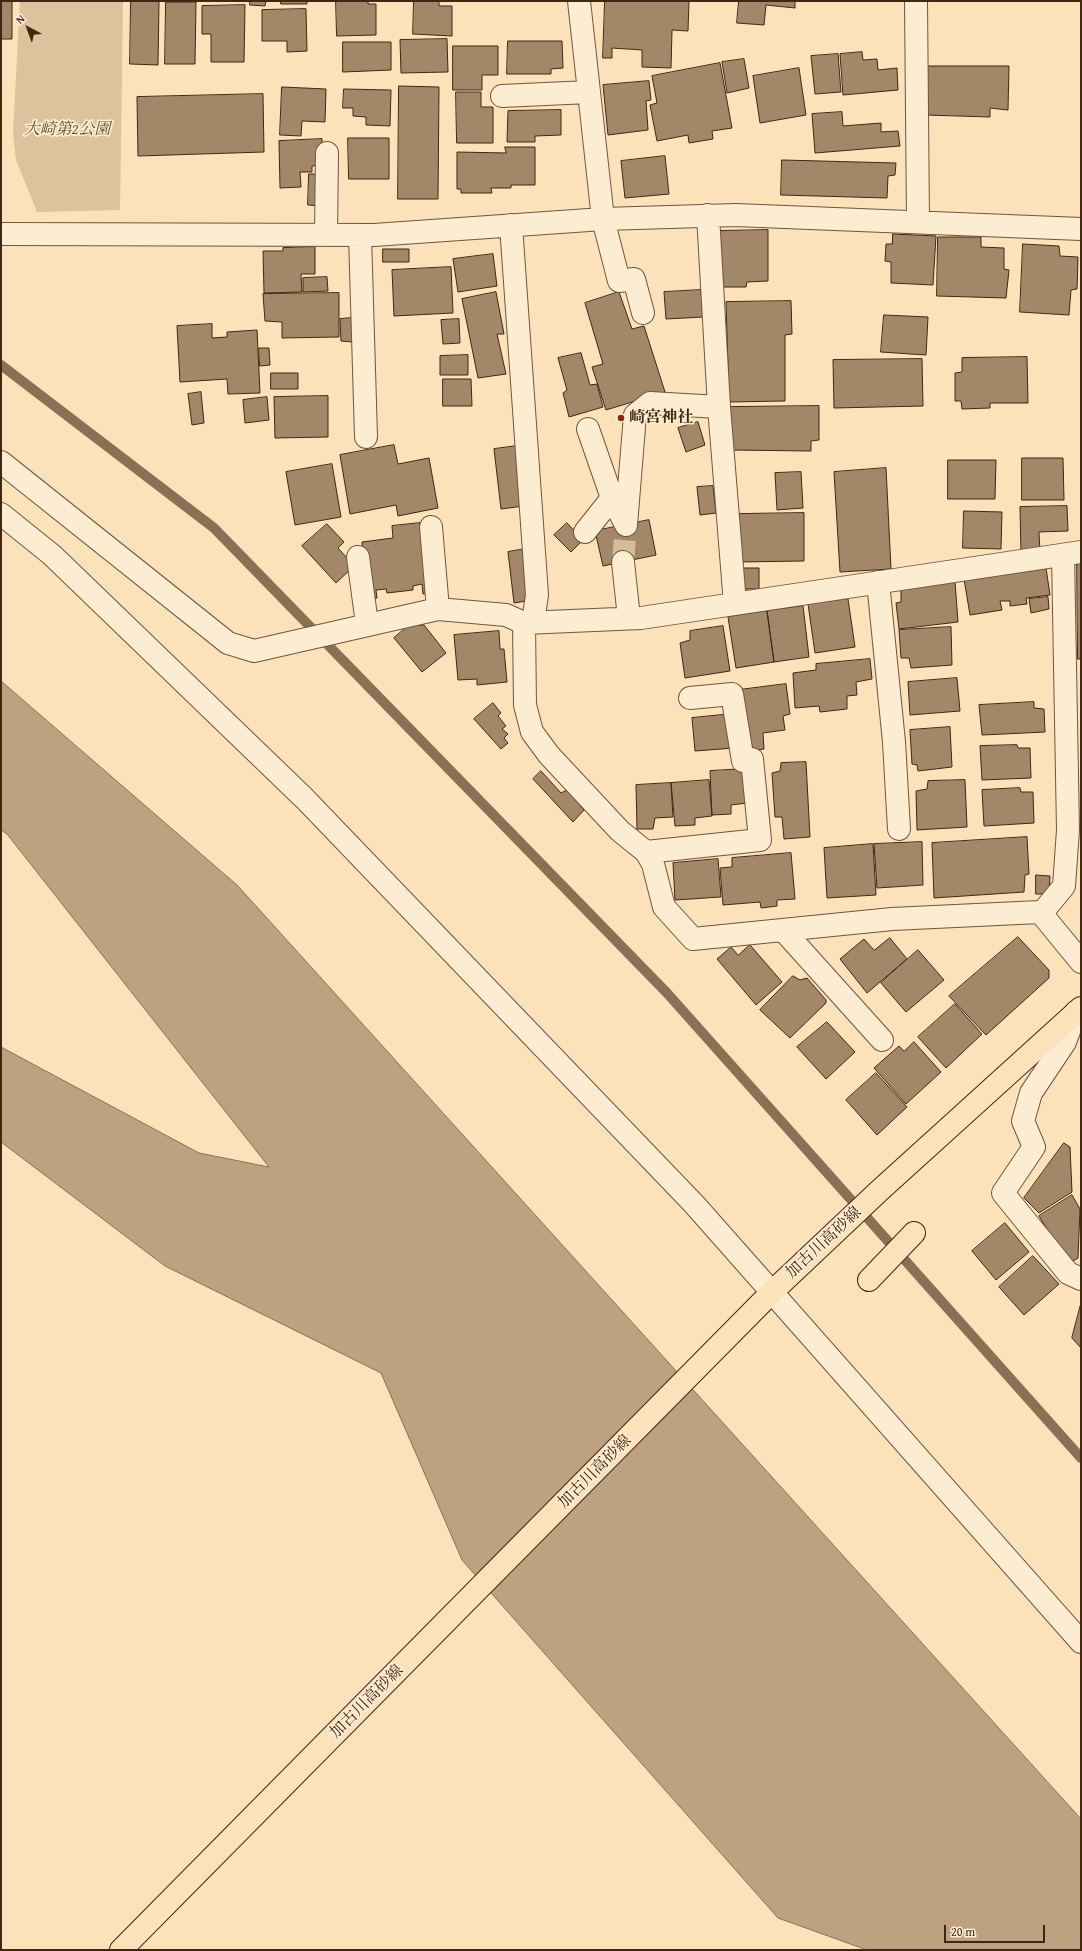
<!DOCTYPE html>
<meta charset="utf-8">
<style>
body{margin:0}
#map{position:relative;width:1082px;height:1951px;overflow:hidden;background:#fbe2ba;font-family:"Gentium Book Plus",serif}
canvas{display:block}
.frame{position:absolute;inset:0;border:2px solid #422612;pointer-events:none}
.north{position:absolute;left:8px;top:8px;width:40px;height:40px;-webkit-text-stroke:3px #fcecd2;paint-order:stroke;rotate:319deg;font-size:11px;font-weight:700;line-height:16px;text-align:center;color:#422612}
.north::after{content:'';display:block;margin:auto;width:14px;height:18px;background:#422612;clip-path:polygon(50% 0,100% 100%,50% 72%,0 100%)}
.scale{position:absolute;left:944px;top:1925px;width:101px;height:18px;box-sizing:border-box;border:2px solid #422612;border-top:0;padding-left:5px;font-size:12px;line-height:14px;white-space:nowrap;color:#422612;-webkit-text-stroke:3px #fcecd2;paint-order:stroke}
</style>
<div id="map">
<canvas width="1082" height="1951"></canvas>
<div class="frame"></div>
<div class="north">N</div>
<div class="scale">20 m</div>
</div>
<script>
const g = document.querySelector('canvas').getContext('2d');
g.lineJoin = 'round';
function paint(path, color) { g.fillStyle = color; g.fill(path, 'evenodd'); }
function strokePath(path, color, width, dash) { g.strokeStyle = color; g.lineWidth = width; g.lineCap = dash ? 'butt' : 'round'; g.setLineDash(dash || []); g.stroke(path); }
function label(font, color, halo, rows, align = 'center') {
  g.font = font + ' "Gentium Book Plus","Noto Serif JP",serif'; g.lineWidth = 3.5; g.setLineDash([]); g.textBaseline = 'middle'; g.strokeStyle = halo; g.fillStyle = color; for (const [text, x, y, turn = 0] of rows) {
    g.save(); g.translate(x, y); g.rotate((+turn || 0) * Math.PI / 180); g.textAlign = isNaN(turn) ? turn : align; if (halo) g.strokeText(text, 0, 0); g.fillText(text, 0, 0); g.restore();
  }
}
const green = new Path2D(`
 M 20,1 L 123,1 L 120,210 L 37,212 L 16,160 L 13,133 Z`);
const water = new Path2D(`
 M 1,681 L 237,885 L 1081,1819 L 1081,1950 L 867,1950 L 778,1918 L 462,1560 L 381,1373 L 165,1266 L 1,1142 L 1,1047 L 199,1153 L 269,1167 L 7,834 L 1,830 Z`);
const stream = new Path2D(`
 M 1,365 L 214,528 L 667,993 L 1081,1458`);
const building = new Path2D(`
 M 1,1 L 12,1 L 12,39 L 1,39 Z
 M 131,1 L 159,1 L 158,65 L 130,64 Z
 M 250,1 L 266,1 L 265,6 L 250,5 Z
 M 281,1 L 307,1 L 307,4 L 281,4 Z
 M 336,1 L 368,1 L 368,4 L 376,4 L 376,35 L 337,36 Z
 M 414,1 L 439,1 L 439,6 L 452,6 L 452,36 L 413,34 Z
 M 605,1 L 689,1 L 688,31 L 672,30 L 671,68 L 642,67 L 642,50 L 612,48 L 612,58 L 603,58 Z
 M 739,1 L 795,1 L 795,8 L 766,5 L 764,25 L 737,23 Z
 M 166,2 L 196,2 L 195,64 L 165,64 Z
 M 245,5 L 244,62 L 211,62 L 211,34 L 202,34 L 202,6 Z
 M 306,9 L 307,51 L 287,52 L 287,41 L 262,41 L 262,10 Z
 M 447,39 L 448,72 L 401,73 L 400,40 Z
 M 508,41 L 562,41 L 563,68 L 551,69 L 551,74 L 507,74 Z
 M 343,42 L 391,42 L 391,70 L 343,72 Z
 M 453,46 L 498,46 L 498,75 L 482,75 L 482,90 L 453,90 Z
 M 862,52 L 863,60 L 877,59 L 878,70 L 897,68 L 898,90 L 843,95 L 840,54 Z
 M 838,54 L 841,92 L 815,94 L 811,56 Z
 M 744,59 L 749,88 L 727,93 L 722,62 Z
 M 720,63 L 732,128 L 712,131 L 713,139 L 689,143 L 688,135 L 657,141 L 650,105 L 657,103 L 652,76 Z
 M 927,66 L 1009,66 L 1008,110 L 990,108 L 990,117 L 926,115 Z
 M 799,68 L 806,115 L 760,123 L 753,76 Z
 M 649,81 L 651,100 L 646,101 L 648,130 L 608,135 L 603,85 Z
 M 399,86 L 439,87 L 438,199 L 398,199 Z
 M 282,87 L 326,89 L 325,122 L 302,121 L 301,136 L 280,135 Z
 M 344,89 L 391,90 L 390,126 L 366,125 L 366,117 L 353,116 L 353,108 L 343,108 Z
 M 456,92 L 481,92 L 481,107 L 493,107 L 493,143 L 457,143 Z
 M 263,94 L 264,152 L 138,156 L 137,97 Z
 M 561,110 L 561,135 L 535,136 L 535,142 L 507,142 L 508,111 Z
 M 842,112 L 843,126 L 881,123 L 881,132 L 898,131 L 900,146 L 815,153 L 812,114 Z
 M 348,138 L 389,138 L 389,179 L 349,179 Z
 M 322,139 L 322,165 L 312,166 L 312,172 L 300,172 L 301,187 L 280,188 L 279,141 Z
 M 505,147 L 535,147 L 535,185 L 511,185 L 511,188 L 491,188 L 492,193 L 461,193 L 461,189 L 457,189 L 457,152 L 506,153 Z
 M 665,156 L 669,194 L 625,198 L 621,161 Z
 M 782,160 L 896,163 L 895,175 L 888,176 L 887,198 L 781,195 Z
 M 309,174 L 321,174 L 320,206 L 308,205 Z
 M 768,230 L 768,281 L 747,282 L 746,287 L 719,287 L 718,231 Z
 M 893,234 L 936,236 L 933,285 L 891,283 L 891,262 L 885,261 L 886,244 L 892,244 Z
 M 938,237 L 981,237 L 981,247 L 1004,248 L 1004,269 L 1009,270 L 1006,298 L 937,296 Z
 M 1023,244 L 1059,246 L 1060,256 L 1078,257 L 1077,289 L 1071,290 L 1069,315 L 1020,312 Z
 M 315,247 L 315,274 L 301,274 L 302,292 L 264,293 L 263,251 L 283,251 L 283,248 Z
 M 383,249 L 409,249 L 409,262 L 383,262 Z
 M 493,254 L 497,286 L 458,292 L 453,259 Z
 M 451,267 L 453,313 L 394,316 L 392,270 Z
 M 327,277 L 328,291 L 303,292 L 303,278 Z
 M 701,290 L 703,317 L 666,319 L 664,292 Z
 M 496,292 L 504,334 L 497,334 L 506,374 L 478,378 L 462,299 Z
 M 619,292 L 632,329 L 644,326 L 665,392 L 606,410 L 592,367 L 603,364 L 585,303 Z
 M 339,293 L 339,337 L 282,338 L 282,322 L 265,321 L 263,294 Z
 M 791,301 L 792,334 L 785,335 L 785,401 L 729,402 L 726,302 Z
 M 884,315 L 928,317 L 926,355 L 881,352 Z
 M 352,318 L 353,342 L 341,341 L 340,319 Z
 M 459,319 L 460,343 L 443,344 L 441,320 Z
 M 212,324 L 212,338 L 227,337 L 227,332 L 257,330 L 260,393 L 228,394 L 227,379 L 180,382 L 177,326 Z
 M 259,348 L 269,348 L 270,365 L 260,366 Z
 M 581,353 L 590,385 L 597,384 L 603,407 L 569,417 L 563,393 L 567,390 L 558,358 Z
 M 468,355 L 468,375 L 440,375 L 440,356 Z
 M 1027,357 L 1028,403 L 990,403 L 990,408 L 962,409 L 961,401 L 955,401 L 955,373 L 962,372 L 962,358 Z
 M 922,359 L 923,406 L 834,408 L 833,360 Z
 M 271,373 L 298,373 L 298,389 L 271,389 Z
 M 443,379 L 471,379 L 472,406 L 443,406 Z
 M 201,392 L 204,423 L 192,425 L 188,394 Z
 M 328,396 L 328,437 L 275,438 L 274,397 Z
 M 267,397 L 269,420 L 245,423 L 243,400 Z
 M 819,406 L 819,440 L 811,441 L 811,451 L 731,450 L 728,407 Z
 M 698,422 L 705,445 L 686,452 L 678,428 Z
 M 394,445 L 398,464 L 429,458 L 438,508 L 398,516 L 396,505 L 350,514 L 340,455 Z
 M 517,446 L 524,506 L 501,509 L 494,449 Z
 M 1022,458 L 1063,458 L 1064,500 L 1022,500 Z
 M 948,460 L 996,460 L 995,499 L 948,499 Z
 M 332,464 L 341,517 L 295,525 L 286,472 Z
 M 886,468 L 891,569 L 840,572 L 834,472 Z
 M 801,472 L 803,508 L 777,510 L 775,473 Z
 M 713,486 L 716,513 L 700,515 L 697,487 Z
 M 1067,506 L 1068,531 L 1039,532 L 1040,552 L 1021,553 L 1020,507 Z
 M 964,511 L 1002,512 L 1001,549 L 963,548 Z
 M 804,513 L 804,561 L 739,562 L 739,514 Z
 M 649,520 L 656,555 L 603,566 L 595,531 Z
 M 420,523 L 430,593 L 423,594 L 422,584 L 413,586 L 413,590 L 387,593 L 386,589 L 376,590 L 377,598 L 368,599 L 362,542 L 393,538 L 392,526 Z
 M 567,523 L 583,540 L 571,552 L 554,535 Z
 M 327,524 L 344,542 L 338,548 L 354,566 L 336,583 L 302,546 Z
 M 525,549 L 532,600 L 514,603 L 508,552 Z
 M 1077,563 L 1081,563 L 1081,659 L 1078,659 Z
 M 739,568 L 759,568 L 759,589 L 739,589 Z
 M 1046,568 L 1050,595 L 1026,598 L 1027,604 L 1010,606 L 1010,601 L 1000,601 L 1002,610 L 970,615 L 964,579 Z
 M 955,582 L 958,622 L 899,629 L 896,603 L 901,602 L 901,588 Z
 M 1048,597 L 1049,609 L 1031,613 L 1029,599 Z
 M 848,599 L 855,647 L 815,653 L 808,604 Z
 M 803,606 L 809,657 L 774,662 L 767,611 Z
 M 767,611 L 774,662 L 736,668 L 728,617 Z
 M 409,625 L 424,625 L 446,653 L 422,672 L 394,638 Z
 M 723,626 L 730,671 L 685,678 L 680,643 L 690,640 L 690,631 Z
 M 951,627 L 952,665 L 911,668 L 909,658 L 901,658 L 899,630 Z
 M 499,631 L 500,649 L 504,649 L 507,682 L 477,685 L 477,679 L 458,680 L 454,635 Z
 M 870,659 L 872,679 L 856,682 L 857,695 L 847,696 L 847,709 L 820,712 L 819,706 L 795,708 L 793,673 L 816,670 L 816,664 Z
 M 957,678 L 960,711 L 910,715 L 908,682 Z
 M 786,684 L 790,714 L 783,716 L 785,730 L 763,733 L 764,749 L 747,752 L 739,690 Z
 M 1034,702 L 1034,708 L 1044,709 L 1045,732 L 982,735 L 979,705 Z
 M 493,703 L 501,713 L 498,716 L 506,726 L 502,729 L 508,734 L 504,738 L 508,743 L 501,749 L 474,719 Z
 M 732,714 L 734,748 L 695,751 L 692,718 Z
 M 950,727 L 952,767 L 918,771 L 917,765 L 912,764 L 910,730 Z
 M 1017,745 L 1018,748 L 1030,748 L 1031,778 L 982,780 L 980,746 Z
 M 806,762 L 810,837 L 784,839 L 782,817 L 775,817 L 772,773 L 780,771 L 781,763 Z
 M 745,769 L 747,803 L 731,805 L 731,814 L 712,815 L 710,771 Z
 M 541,771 L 561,793 L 567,790 L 584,810 L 573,822 L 533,779 Z
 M 709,780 L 712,816 L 695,818 L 695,825 L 675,826 L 671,783 Z
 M 965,780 L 967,827 L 917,830 L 916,791 L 927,789 L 928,781 Z
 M 671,783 L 673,817 L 655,818 L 653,829 L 637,829 L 636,785 Z
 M 1020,788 L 1021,792 L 1033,792 L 1034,823 L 984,826 L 982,790 Z
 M 1027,837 L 1029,874 L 1025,875 L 1024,892 L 934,898 L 932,843 Z
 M 922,842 L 923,885 L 877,888 L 874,844 Z
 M 873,844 L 876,895 L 827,898 L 824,848 Z
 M 791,853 L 795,899 L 777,900 L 777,906 L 761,908 L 760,902 L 723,905 L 720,868 L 732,867 L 732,858 Z
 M 718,859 L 721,897 L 675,900 L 673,863 Z
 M 1036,875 L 1050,876 L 1049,894 L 1036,894 Z
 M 1018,937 L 1049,970 L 1049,978 L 986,1035 L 949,996 Z
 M 890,938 L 907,959 L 867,993 L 840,959 L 864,939 L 874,950 Z
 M 750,945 L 782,982 L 756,1005 L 717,959 L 731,947 L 738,955 Z
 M 918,950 L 944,980 L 906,1012 L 881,983 Z
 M 793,976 L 800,980 L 807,978 L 826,1000 L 826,1003 L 790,1038 L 760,1010 Z
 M 955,1004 L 982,1034 L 946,1068 L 918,1037 Z
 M 827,1022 L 855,1052 L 826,1079 L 797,1047 Z
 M 914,1042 L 941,1072 L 906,1104 L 874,1068 L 899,1046 L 904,1051 Z
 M 876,1073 L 907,1107 L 877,1135 L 846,1100 Z
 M 1064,1143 L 1070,1147 L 1072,1192 L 1039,1213 L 1024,1198 Z
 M 1072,1195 L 1080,1209 L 1078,1258 L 1068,1264 L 1039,1216 Z
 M 1005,1223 L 1029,1252 L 996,1280 L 972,1251 Z
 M 1033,1256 L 1059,1284 L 1024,1315 L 999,1287 Z
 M 1081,1303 L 1081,1348 L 1072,1338 Z`);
const minorTunnel = new Path2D(`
 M 623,562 L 626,525`);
const minor = new Path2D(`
 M 579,1 L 603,219 L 619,281 L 634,279 L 643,313
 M 916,1 L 918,222
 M 502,96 L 589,92
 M 708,215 L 719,407 L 735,604
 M 511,225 L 537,595 L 533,622
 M 1,234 L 374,235 L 603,219 L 736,215 L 1081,229
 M 326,235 L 327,153
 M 360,235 L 366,437
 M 588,429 L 612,498 L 626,525
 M 1,462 L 228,643 L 254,651 L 438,609 L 506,615 L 524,623 L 641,618 L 1081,552
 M 1,514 L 52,555 L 305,799 L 694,1204 L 1081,1642
 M 626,525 L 635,415 L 650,403 L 719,407
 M 431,527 L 438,609
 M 585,532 L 612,498
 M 358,557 L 367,624
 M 623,562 L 629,618
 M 878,582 L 894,742 L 899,829
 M 524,623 L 525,705 L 532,732 L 549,755 L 620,831 L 646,852 L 653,864 L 664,907 L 693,939 L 892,919 L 1040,912 L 1081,962
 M 646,852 L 760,840 L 752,759 L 743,761 L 732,694 L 690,698
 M 1041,914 L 1064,886 L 1068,830 L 1063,555
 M 783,930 L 882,1040
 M 1076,1012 L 1065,1042 L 1031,1093 L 1023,1121 L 1034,1147 L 1003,1193 L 1068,1273 L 1081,1279`);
const major = new Path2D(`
 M 869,1280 L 914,1233
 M 121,1950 L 773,1291 L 879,1191 L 1081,1008`);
const markers = [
 [621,418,4,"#8f2418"]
];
const parkNames = [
 ["大崎第2公園",67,130]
];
const poiNames = [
 ["崎宮神社",629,418]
];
const streetNames = [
 ["加古川高砂線",824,1243,-43],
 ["加古川高砂線",595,1472,-45],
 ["加古川高砂線",367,1702,-45]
];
paint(green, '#dcc29d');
paint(water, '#bca281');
strokePath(water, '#8b7055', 1);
strokePath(stream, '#8b7055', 10);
paint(building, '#a28869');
strokePath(building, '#422612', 1);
strokePath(minorTunnel, '#d6bc98', 22, [22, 11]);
strokePath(minor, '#70553c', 24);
strokePath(major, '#422612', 24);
strokePath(minor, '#fcecd2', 22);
strokePath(major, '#fbe2ba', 22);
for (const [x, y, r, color] of markers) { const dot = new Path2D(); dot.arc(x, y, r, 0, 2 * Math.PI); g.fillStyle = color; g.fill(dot); strokePath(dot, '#fcecd2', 1.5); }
label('italic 16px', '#684d35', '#fcecd2', parkNames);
label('bold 16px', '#422612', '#fcecd2', poiNames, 'left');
label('16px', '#422612', '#fcecd2', streetNames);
</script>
